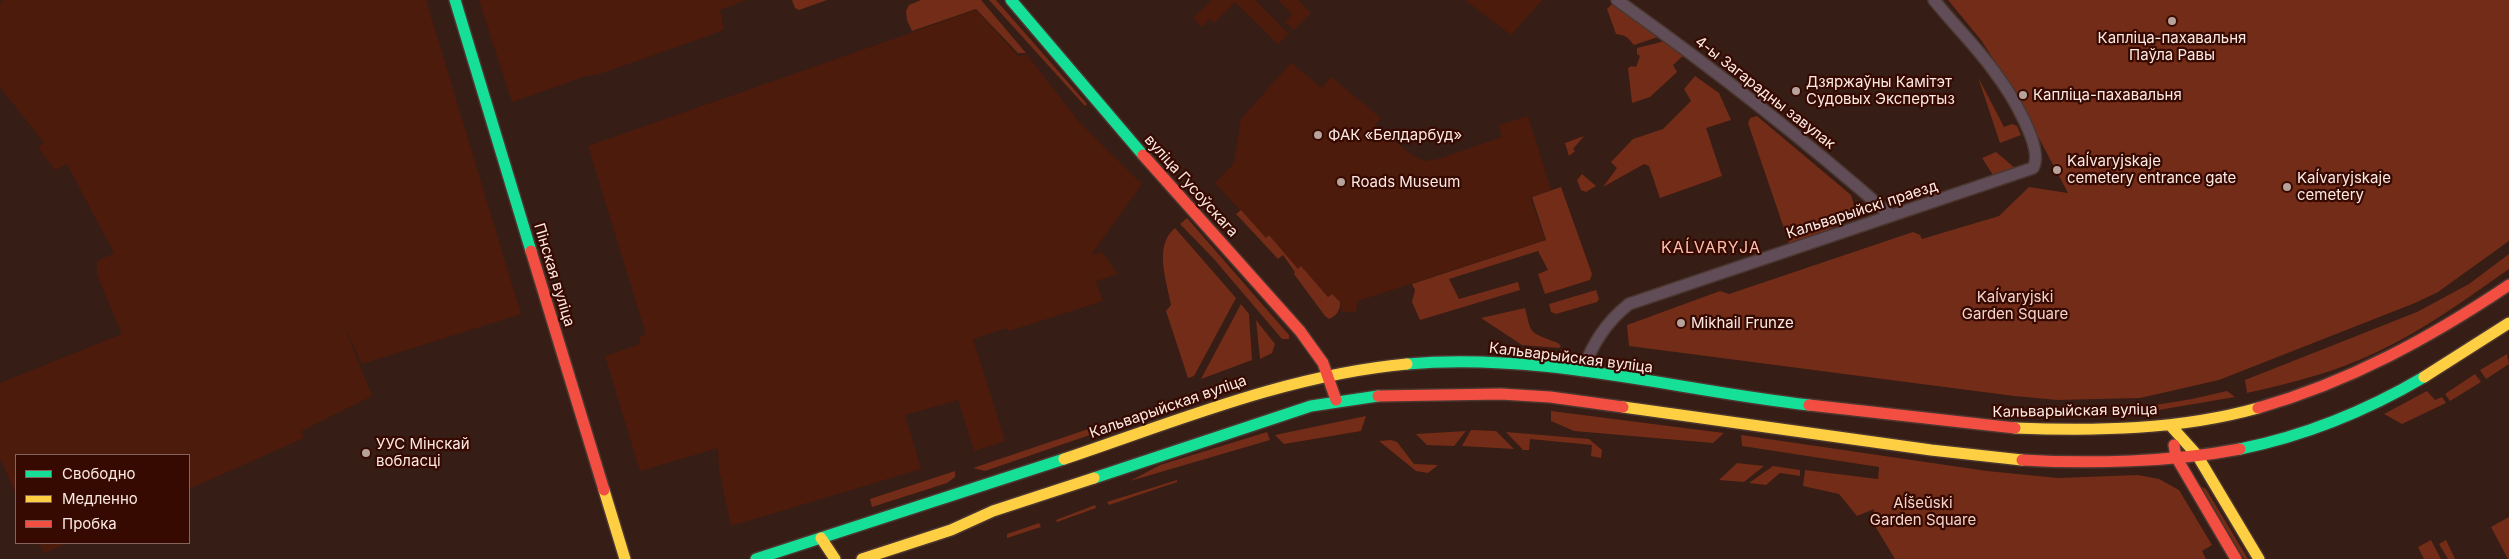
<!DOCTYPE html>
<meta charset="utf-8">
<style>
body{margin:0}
#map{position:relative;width:2509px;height:559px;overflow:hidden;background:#361d15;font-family:Inter,sans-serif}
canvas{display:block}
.legend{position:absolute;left:15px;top:454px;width:175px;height:90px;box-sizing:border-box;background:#370a01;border:1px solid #86635c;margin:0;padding:6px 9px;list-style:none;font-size:15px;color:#fce9e4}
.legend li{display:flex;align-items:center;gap:10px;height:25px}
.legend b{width:25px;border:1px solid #86635c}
</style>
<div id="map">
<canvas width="2509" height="559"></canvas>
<ul class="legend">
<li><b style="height:6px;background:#16e098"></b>Свободно</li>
<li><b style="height:6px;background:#ffcf43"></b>Медленно</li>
<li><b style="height:6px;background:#f24e42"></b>Пробка</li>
</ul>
</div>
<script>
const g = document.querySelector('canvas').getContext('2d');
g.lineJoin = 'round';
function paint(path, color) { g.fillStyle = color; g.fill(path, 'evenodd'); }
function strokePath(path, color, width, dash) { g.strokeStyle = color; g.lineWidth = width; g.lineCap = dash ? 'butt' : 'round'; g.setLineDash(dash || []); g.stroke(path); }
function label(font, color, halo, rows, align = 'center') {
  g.font = font + ' Inter,sans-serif'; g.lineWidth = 4.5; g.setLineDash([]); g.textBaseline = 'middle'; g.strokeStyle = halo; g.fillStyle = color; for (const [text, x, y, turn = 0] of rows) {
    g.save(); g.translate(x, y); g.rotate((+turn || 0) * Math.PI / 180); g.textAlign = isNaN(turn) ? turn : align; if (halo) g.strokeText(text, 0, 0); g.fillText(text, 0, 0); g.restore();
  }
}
const built = new Path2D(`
 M 3,0 L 426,0 L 521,314 L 362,364 L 343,324 L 372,396 L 301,431 L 304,438 L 189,489 L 189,455 L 16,455 L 16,494 L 0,458 L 0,383 L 122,334 L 97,275 L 97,261 L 114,253 L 67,164 L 55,170 L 38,147 L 44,143 L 0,87 L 0,3 Z
 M 479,0 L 746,0 L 720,10 L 724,30 L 603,73 L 586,76 L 512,102 Z
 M 1212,0 L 1255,0 L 1289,34 L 1278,44 L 1235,2 L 1214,23 L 1210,19 L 1202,27 L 1193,18 Z
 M 1278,0 L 1298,0 L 1311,13 L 1294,30 L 1285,22 L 1292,14 Z
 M 1465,0 L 1542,0 L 1511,35 Z
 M 976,10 L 1018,56 L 1027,55 L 1080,123 L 1142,184 L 1091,255 L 1102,252 L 1118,274 L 1096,281 L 1103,301 L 1009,331 L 1007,328 L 973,339 L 1005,441 L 974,451 L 958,400 L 905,415 L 921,469 L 731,526 L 719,470 L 718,448 L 640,471 L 605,356 L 640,344 L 639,337 L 646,334 L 588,146 Z
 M 1291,63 L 1322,88 L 1331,77 L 1381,118 L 1375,125 L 1412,155 L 1424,161 L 1438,159 L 1502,137 L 1499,125 L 1528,116 L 1551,190 L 1530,197 L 1545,240 L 1358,301 L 1356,312 L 1341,312 L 1340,302 L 1329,297 L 1301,267 L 1298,269 L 1269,235 L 1266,238 L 1215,183 L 1234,163 L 1241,119 Z
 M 39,543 L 68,543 L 44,553 Z`);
const green = new Path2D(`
 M 792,0 L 827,0 L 799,10 L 795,8 Z
 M 921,0 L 981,0 L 1026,53 L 1018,53 L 976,9 L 912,31 L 907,20 L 906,11 L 909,5 Z
 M 989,0 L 996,0 L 1087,104 L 1085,106 Z
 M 1948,0 L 2509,0 L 2509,241 L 2438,292 L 2415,303 L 2219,380 L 2140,398 L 2058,400 L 2014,396 L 1629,346 L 1627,325 L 1720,291 L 1729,294 L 1913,232 L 1920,235 L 1922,239 L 1999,216 L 2029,187 L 2068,193 L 2014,91 L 1981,40 Z
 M 1613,3 L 1617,4 L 1661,36 L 1634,45 C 1627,37 1628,36 1616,34 L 1607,9 Z
 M 1665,41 L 1684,55 L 1673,65 L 1677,72 L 1650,97 L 1632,103 L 1628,68 L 1632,66 L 1636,67 L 1640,56 L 1637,54 L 1637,48 Z
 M 1695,76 L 1719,93 L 1731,120 L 1706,128 L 1722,176 L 1660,198 L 1649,166 L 1644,164 L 1603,187 L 1617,168 L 1611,162 L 1633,139 L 1663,129 L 1691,101 L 1684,89 Z
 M 1978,77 L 2004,127 L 2012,124 L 2017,126 L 2021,135 L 2000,143 Z
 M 1757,116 L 1851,195 C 1852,198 1854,204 1854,207 C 1853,226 1805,237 1789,243 L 1748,123 L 1750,118 Z
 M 1584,136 L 1573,149 L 1575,151 L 1569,156 L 1565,143 Z
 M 1996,152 L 2015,168 L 1993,175 L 1982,158 Z
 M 1582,174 L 1596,186 L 1586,192 L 1581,190 L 1577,180 Z
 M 1561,187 L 1592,274 L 1590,280 L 1545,294 L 1538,274 L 1548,270 L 1538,251 L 1449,279 L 1459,299 L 1518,282 L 1520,290 L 1420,320 L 1412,302 L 1415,290 L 1412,284 L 1546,240 L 1532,197 Z
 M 1241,210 L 1266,238 L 1269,235 L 1298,269 L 1301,266 L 1328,297 L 1332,294 L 1340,302 C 1341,310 1336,316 1329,319 L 1325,316 L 1294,274 L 1295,272 L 1283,255 L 1278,259 L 1236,214 Z
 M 1187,218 L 1275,319 L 1289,335 L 1289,339 L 1282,339 L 1213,258 L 1180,224 Z
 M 1175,228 L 1236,298 L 1194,376 L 1188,378 L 1166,311 L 1171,305 C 1167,282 1153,246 1175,228 Z
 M 2509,254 L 2509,269 C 2466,299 2424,330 2377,352 C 2336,372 2291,383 2247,393 L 2245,380 L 2417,312 L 2469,284 Z
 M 1596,290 L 1599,299 L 1597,302 L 1556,314 L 1551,312 L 1549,304 Z
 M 1241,304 L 1249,314 L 1252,360 L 1201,379 Z
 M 1525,308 C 1531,331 1528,332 1550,340 C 1555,342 1558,342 1561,346 L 1559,348 L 1522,345 L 1481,318 Z
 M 1256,320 L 1275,344 L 1272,353 L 1260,359 Z
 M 2507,354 L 2509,364 L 2486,379 L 2480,370 Z
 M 2475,374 L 2481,382 L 2450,401 L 2445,394 Z
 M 2227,391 L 2235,397 L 2147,412 L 2128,412 L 2131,409 L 2192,399 Z
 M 2427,391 L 2435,400 L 2442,397 L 2446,403 L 2402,424 L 2384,414 Z
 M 1551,411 L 1724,433 L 1713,443 L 1574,431 L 1551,421 Z
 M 1366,416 L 1361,431 L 1284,444 L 1275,435 Z
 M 1112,421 L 1113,427 L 985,471 L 973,468 Z
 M 1471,430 L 1496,431 L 1514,449 L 1462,446 Z
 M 1466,431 L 1454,446 L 1427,445 L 1416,434 Z
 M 1267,432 L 1270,440 L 1130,481 L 1160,465 Z
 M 1506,432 L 1589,439 L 1602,450 L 1601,458 L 1591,456 L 1592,445 L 1530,439 L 1529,450 L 1523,450 Z
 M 1741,435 L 1987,471 L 2058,478 L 2138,475 L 2159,479 L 2179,490 L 2212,545 L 2202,551 L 2206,559 L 1895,559 L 1872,521 L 1874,509 L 1857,516 L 1839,494 L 1803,486 L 1805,470 L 1878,479 L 1879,467 L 1742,446 Z
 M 1391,440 L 1397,442 L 1414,464 L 1438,465 L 1428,473 L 1416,471 L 1379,441 Z
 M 1737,463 L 1764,466 L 1744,482 L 1719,480 Z
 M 1773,466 L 1800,470 L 1800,476 L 1780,473 L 1766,485 L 1749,483 Z
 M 955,471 L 955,477 L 947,483 L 872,507 L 870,499 Z
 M 1177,480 L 1177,482 L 1109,505 L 1107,502 Z
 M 2200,486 L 2206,489 L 2248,559 L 2244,559 Z
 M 1095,505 L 1096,508 L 1057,522 L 1056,520 Z
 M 2509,517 L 2509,559 L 2508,559 L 2491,527 Z
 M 1039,523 L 1041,527 L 1007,538 L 1007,534 Z
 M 2431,540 L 2441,559 L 2424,559 L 2418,547 Z
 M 2446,540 L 2455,559 L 2448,559 L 2439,544 Z`);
const street = new Path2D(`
 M 1617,0 C 1711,67 1803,138 1890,215
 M 1582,371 C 1593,344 1605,323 1629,304 L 2033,168 C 2045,148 2009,91 1996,74 C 1978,48 1954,25 1934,0`);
const fast = new Path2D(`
 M 455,0 L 531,251
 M 1011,0 L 1143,155
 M 1407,364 C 1543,352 1675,390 1809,405
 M 2240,449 C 2304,436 2368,410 2424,377
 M 1094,478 L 1311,406 L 1378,396
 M 756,559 L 1064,459`);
const slow = new Path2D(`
 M 2424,377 L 2509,323
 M 1623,407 L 1931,450 L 2022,460
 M 2170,425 L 2197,455 L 2259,559
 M 2015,428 C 2097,431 2179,430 2258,408
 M 1064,459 C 1177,421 1287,375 1407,364
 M 604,490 L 625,559
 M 821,538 L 835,559
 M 862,559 L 951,530 L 993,511 L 1094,478`);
const jam = new Path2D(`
 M 1143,155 L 1300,331 L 1323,363 L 1336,400
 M 531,251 L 604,490
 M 1378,396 L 1501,394 L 1550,397 L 1623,407
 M 1809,405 L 2015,428
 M 2258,408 C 2349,382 2430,338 2509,285
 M 2174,445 L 2176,457 L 2236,559
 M 2022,460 C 2090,464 2172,462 2240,449`);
const markers = [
 [2172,21,5,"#b7a29c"],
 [1796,91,5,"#b7a29c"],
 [2023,95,5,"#b7a29c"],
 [1318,135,5,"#b7a29c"],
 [2057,170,5,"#b7a29c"],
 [1341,182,5,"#b7a29c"],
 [2287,187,5,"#b7a29c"],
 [1681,323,5,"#b7a29c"],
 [366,453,5,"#b7a29c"]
];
const poiNames = [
 ["Капліца-пахавальня",2172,38,"center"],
 ["Паўла Равы",2172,55,"center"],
 ["Дзяржаўны Камітэт",1806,82],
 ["Судовых Экспертыз",1806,99],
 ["Капліца-пахавальня",2033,95],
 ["ФАК «Белдарбуд»",1328,135],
 ["Kaĺvaryjskaje",2067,161],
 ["cemetery entrance gate",2067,178],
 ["Kaĺvaryjskaje",2297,178],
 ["cemetery",2297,195],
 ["Roads Museum",1351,182],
 ["Mikhail Frunze",1691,323],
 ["УУС Мінскай",376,444],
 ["вобласці",376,461]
];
const streetNames = [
 ["4-ы Загарадны завулак",1765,93,38],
 ["вуліца Гусоўскага",1191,186,48],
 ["Кальварыйскі праезд",1862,210,-18],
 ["Пінская вуліца",554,275,73],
 ["Кальварыйская вуліца",1571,358,7],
 ["Кальварыйская вуліца",1168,407,-19],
 ["Кальварыйская вуліца",2075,411,-1]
];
const parkNames = [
 ["Kaĺvaryjski",2015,297],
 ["Garden Square",2015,314],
 ["Aĺšeŭski",1923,503],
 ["Garden Square",1923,520]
];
const neighbourhoodNames = [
 ["KAĹVARYJA",1711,248]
];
paint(built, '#4d1b0c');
paint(green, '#732c17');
strokePath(street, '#4b3730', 14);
strokePath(fast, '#4b3730', 14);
strokePath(slow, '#4b3730', 14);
strokePath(jam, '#4b3730', 14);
strokePath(street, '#614d58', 11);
strokePath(fast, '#16e098', 11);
strokePath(slow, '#ffcf43', 11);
strokePath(jam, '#f24e42', 11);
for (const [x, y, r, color] of markers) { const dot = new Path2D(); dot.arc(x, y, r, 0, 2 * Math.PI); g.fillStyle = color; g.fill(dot); strokePath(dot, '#370a01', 2); }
label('15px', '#fce9e4', '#370a01', poiNames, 'left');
label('15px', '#fce9e4', '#370a01', streetNames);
label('15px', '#f4d4cb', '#370a01', parkNames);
g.letterSpacing = '1px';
label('16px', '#fdc0ae', '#370a01', neighbourhoodNames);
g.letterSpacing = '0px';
</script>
